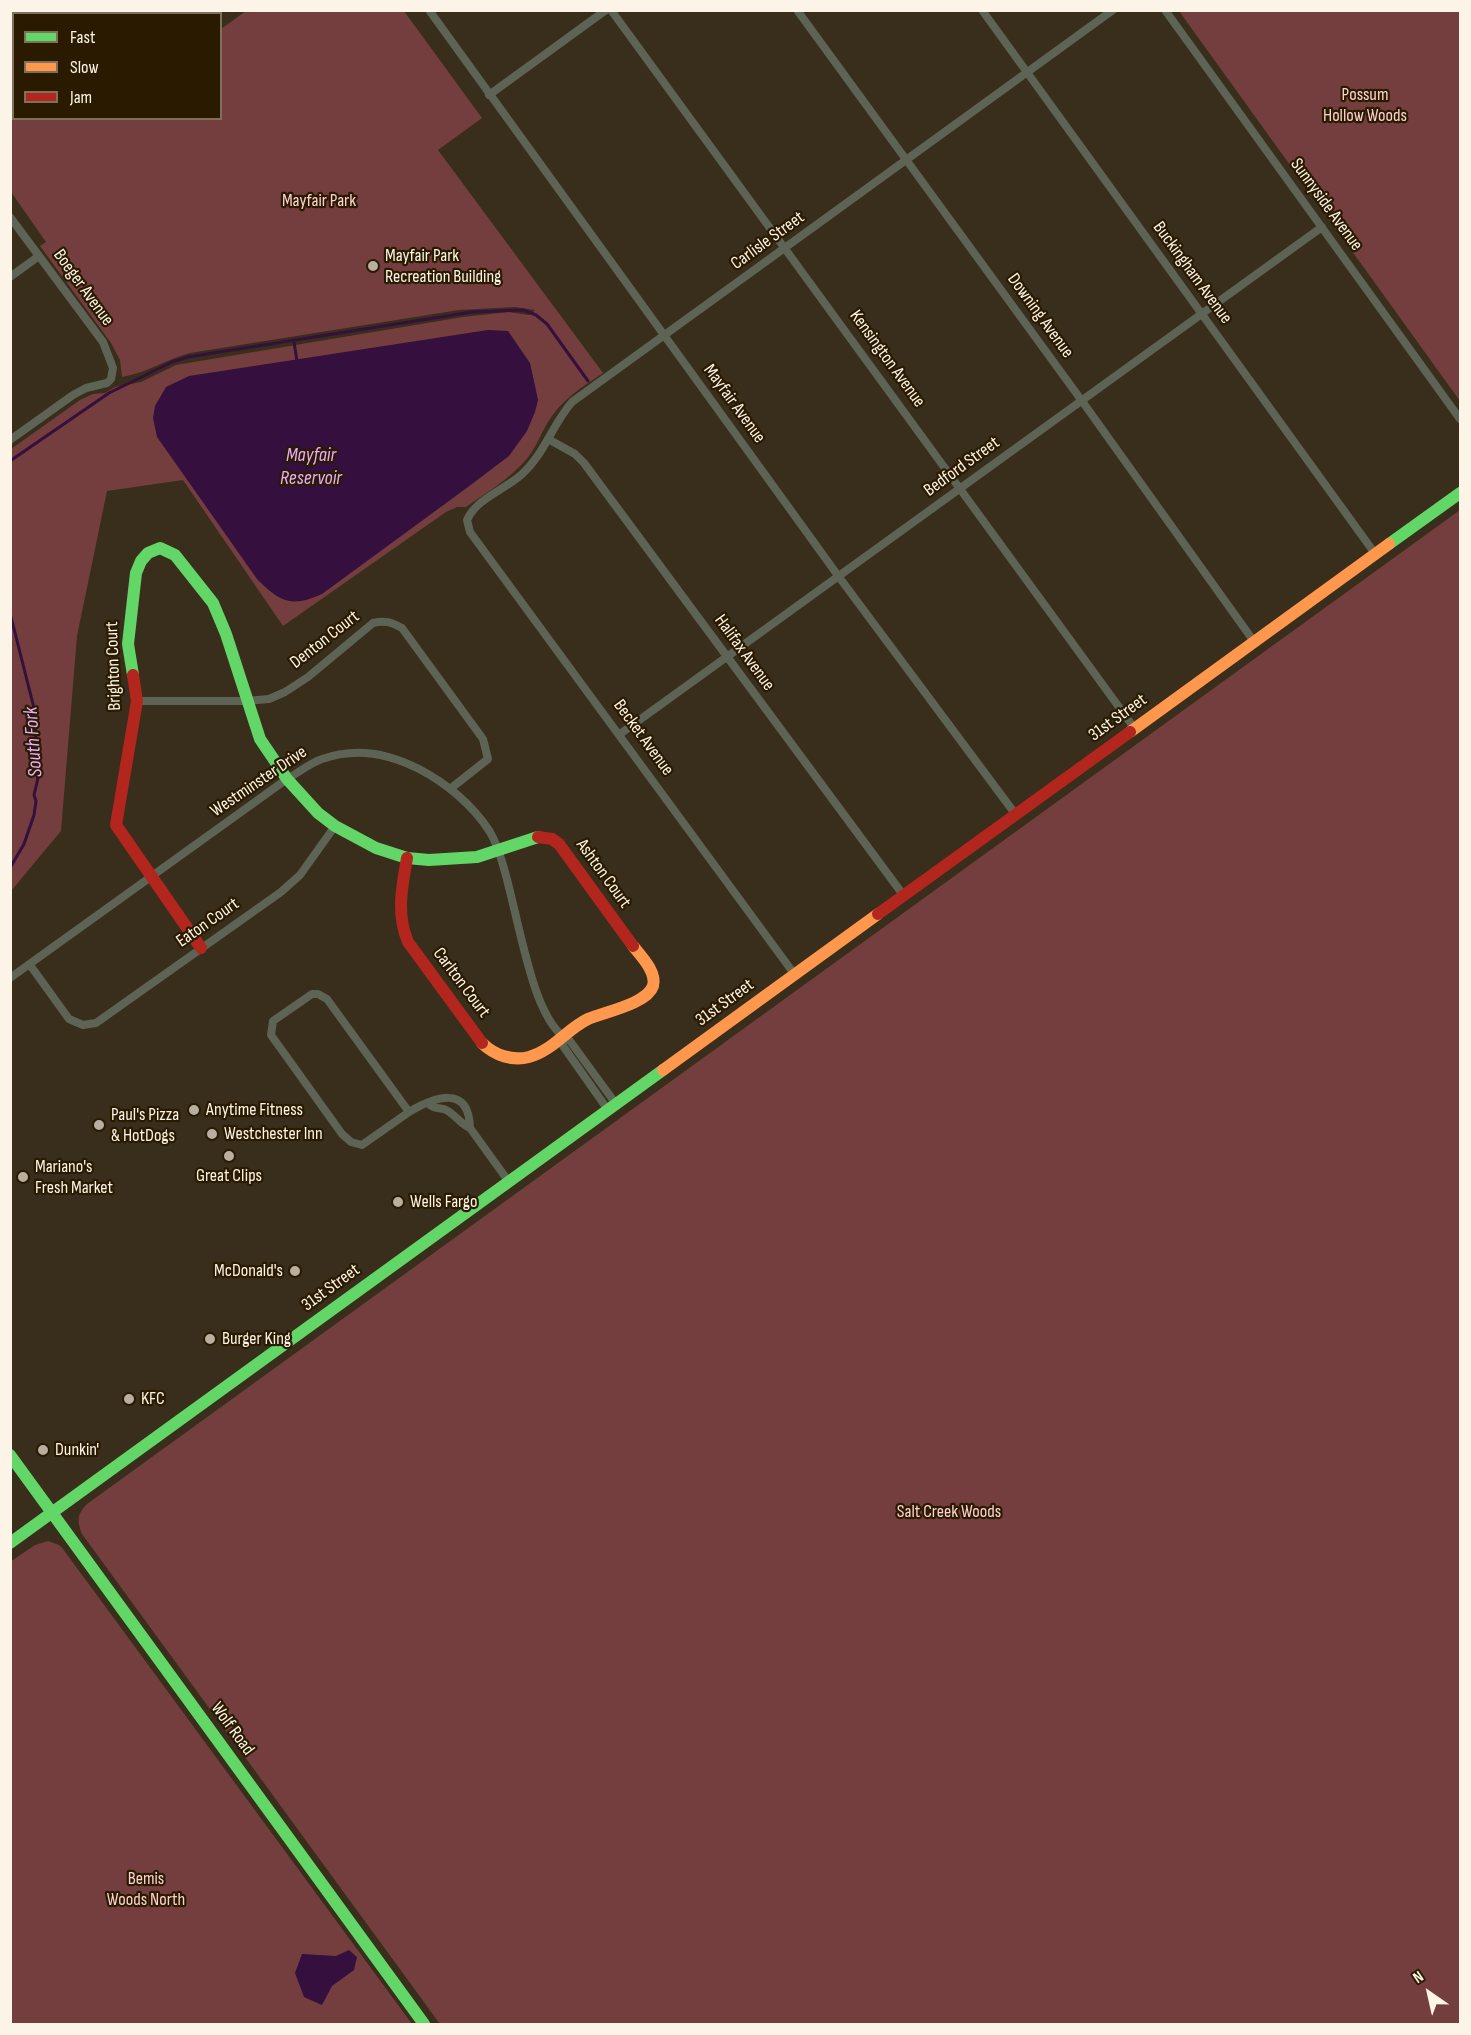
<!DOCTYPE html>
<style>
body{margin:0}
#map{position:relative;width:1471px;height:2035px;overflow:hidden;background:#392e1b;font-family:"Sofia Sans Condensed",sans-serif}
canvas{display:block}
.frame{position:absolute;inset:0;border:12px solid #fcf4e7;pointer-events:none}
.legend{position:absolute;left:12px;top:12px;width:210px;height:108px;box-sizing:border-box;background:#2a1a00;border:2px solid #7e715c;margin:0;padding:8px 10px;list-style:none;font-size:18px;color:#fcf4e7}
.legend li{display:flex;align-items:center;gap:12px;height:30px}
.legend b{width:30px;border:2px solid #7e715c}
.north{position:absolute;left:1399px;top:1963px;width:60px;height:60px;-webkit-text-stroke:4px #2a1a00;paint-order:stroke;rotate:326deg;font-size:16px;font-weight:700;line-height:24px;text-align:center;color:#fcf4e7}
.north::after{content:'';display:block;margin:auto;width:21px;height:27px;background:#fcf4e7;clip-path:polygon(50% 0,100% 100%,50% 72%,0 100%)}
</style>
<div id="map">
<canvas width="1471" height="2035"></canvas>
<div class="frame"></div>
<ul class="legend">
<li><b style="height:8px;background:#63d668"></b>Fast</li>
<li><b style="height:8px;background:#ff974d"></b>Slow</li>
<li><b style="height:8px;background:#b3261e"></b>Jam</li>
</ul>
<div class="north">N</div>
</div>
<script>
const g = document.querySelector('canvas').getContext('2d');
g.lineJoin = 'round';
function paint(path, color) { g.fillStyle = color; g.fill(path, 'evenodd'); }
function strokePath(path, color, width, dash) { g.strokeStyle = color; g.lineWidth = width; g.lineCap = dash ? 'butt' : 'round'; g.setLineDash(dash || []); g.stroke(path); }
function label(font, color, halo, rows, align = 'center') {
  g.font = font + ' "Sofia Sans Condensed",sans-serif'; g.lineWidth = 4.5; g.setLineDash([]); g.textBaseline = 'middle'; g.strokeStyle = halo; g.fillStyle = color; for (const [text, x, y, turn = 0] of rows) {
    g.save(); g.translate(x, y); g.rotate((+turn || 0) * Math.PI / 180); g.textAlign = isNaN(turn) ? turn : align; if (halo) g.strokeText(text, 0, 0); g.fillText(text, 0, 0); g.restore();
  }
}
const green = new Path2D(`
 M 98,11 L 206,10 L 208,13 L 94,13 Z
 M 246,11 L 404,11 L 482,118 L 438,150 L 603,373 C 582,387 561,400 548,422 C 540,435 535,450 525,461 C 508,480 486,493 466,507 L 457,507 L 446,512 L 283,626 L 183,480 L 107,491 L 77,636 L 61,831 L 11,891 L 11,449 L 80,400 L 93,394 L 105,393 L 115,387 L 141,382 L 176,365 L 463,317 L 508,312 L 529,315 L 535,310 L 515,307 L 459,310 L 190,353 C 165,360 149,372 122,377 L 120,360 L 111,343 L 40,246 L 46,242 L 11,192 L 11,73 L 13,71 L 14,118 L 220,118 L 221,29 Z
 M 1179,11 L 1460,11 L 1460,401 Z
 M 1460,510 L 1460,2024 L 440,2024 L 82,1534 C 77,1521 77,1514 87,1504 Z
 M 48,1541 L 59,1545 L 63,1549 L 412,2024 L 11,2024 L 10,1562 L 35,1545 Z`);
const water = new Path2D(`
 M 488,330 L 508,331 L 530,363 L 534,381 L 538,400 L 535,412 L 527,431 L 509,456 L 468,487 L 322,594 C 291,608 280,602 257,579 L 157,437 L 153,418 L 155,406 L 166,387 L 189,376 Z
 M 349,1950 L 357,1957 L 354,1970 L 332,1986 L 322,2005 L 304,1997 L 295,1973 L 302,1954 L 336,1956 Z`);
const stream = new Path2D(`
 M 294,342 L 297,361
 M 10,461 L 109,393 L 172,362 L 188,357 L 472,312 L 523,310 L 536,315 L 547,324 L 588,381
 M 10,613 L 34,708 L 38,778 L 34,795 L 36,801 L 34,815 L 24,844 L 10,868`);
const street = new Path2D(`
 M 429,10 L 839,577 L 1016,815
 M 611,10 L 1135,729
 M 797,10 L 1082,401 L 1255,643
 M 982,10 L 1376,555
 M 1165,10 L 1460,419
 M 489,95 L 606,10
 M 10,217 L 103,342 L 113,368 L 111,379 L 107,383 L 86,388 L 73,395 L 10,440
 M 10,277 L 39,256
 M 548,439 L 575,454 L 584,463 L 904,896
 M 137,701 L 246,701 L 269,699 L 285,692 L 308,677 L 373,623 C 385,620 391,622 402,628 L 483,739 L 488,759 L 450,789
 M 620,734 L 1322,227
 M 30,965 L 69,1019 L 83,1025 L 96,1023 L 281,892 L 300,875 L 335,826
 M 795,975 L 470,532 L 467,520 C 476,499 504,490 521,475 C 544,455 552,425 572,402 L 1113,10
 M 10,978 L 287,779 C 298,773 310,763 322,759 C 355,747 388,753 419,769 C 446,783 473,805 490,832 C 517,878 524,1019 570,1041 L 616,1104
 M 312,994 L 318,994 L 327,999 L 409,1112 L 362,1145 L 351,1142 L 342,1134 L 271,1035 L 273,1021 Z
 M 561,1036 L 563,1046 L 608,1110
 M 429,1104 C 434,1110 440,1107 446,1110 C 456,1115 461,1125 470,1128 L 509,1182
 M 409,1112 C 433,1098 469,1083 470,1128`);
const fast = new Path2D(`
 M 1389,544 L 1460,493
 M 133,675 L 128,644 L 136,573 L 141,561 L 148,553 L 160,548 L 175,555 L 213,603 L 226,634 L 260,739 L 287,779 L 318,813 L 335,826 L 376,848 L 407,858 L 429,860 L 477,857 L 538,837
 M 10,1455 L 424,2024
 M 10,1543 L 663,1070`);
const slow = new Path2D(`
 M 1130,732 L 1389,544
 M 482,1043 C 495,1056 513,1061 529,1057 C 552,1051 567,1029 588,1019 C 604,1012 647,1004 653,986 C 657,972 641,956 633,946
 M 663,1070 L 878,914`);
const jam = new Path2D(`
 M 133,675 L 137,701 L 116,825 L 201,948
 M 538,837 L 552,839 L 559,844 L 633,946
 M 407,858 C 402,887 396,914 408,942 L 482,1043
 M 878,914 L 1130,732`);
const markers = [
 [373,266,6,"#b8afa0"],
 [194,1110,6,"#b8afa0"],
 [99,1125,6,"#b8afa0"],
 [212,1134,6,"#b8afa0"],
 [229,1156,6,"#b8afa0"],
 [23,1177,6,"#b8afa0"],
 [398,1202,6,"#b8afa0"],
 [295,1271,6,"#b8afa0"],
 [210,1339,6,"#b8afa0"],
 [129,1399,6,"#b8afa0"],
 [43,1450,6,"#b8afa0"]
];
const parkNames = [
 ["Possum",1365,95],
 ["Hollow Woods",1365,116],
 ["Mayfair Park",319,201],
 ["Salt Creek Woods",949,1512],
 ["Bemis",146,1879],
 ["Woods North",146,1900]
];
const streetNames = [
 ["Sunnyside Avenue",1326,205,54],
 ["Carlisle Street",768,241,-36],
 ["Buckingham Avenue",1192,273,54],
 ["Boeger Avenue",83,288,54],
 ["Downing Avenue",1040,316,54],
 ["Kensington Avenue",887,359,54],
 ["Mayfair Avenue",734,404,54],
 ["Bedford Street",962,467,-36],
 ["Denton Court",325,640,-38],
 ["Halifax Avenue",744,653,54],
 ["Brighton Court",114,666,-92],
 ["31st Street",1118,718,-36],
 ["Becket Avenue",643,738,54],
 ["Westminster Drive",259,782,-34],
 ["Ashton Court",603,874,54],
 ["Eaton Court",208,923,-35],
 ["Carlton Court",461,983,53],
 ["31st Street",725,1003,-36],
 ["31st Street",331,1288,-36],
 ["Wolf Road",232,1729,54]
];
const poiNames = [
 ["Mayfair Park",385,256],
 ["Recreation Building",385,277],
 ["Anytime Fitness",206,1110],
 ["Paul's Pizza",111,1115],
 ["& HotDogs",111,1136],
 ["Westchester Inn",224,1134],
 ["Mariano's",35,1167],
 ["Fresh Market",35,1188],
 ["Great Clips",229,1176,"center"],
 ["Wells Fargo",410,1202],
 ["McDonald's",283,1271,"right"],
 ["Burger King",222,1339],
 ["KFC",141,1399],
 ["Dunkin'",55,1450]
];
const waterNames = [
 ["Mayfair",311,456],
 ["Reservoir",311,479],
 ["South Fork",34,742,-94]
];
paint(green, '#743e3e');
paint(water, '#350f3d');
strokePath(stream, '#350f3d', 3);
strokePath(street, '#5d6455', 8);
strokePath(fast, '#63d668', 12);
strokePath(slow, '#ff974d', 12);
strokePath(jam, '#b3261e', 12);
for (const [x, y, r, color] of markers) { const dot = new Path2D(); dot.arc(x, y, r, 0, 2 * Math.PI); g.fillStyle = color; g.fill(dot); strokePath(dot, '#2a1a00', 2); }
label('18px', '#fed1d1', '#2a1a00', parkNames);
label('18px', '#fcf4e7', '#2a1a00', streetNames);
label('18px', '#fcf4e7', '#2a1a00', poiNames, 'left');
label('italic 20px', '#eaacfd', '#2a1a00', waterNames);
</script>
